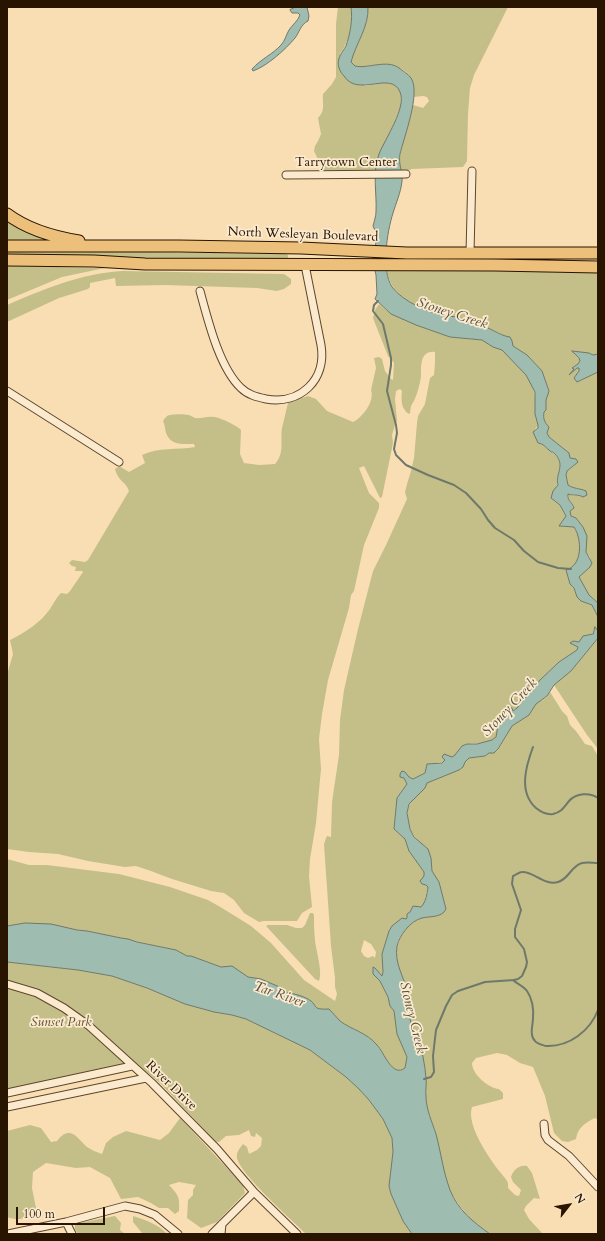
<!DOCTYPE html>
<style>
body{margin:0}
#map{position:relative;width:605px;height:1241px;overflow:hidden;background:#f9deb4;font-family:Cardo,serif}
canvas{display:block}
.frame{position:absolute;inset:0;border:8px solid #291400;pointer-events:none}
.north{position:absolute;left:549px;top:1185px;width:40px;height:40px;-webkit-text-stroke:3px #fbeace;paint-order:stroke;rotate:59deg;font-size:11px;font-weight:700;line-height:16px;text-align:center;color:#291400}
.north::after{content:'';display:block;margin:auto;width:14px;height:18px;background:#291400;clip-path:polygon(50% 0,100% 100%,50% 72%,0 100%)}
.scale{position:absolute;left:16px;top:1207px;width:89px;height:18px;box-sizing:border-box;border:2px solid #291400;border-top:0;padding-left:5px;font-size:12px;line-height:14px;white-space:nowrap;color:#291400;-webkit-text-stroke:3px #fbeace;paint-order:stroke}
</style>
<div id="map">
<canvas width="605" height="1241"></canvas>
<div class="frame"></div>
<div class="north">N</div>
<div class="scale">100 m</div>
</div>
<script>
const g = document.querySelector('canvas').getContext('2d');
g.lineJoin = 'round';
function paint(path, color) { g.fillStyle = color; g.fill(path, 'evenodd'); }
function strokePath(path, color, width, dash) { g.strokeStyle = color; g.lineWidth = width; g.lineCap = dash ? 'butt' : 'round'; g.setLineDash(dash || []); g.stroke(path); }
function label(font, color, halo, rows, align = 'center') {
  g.font = font + ' Cardo,serif'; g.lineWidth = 3.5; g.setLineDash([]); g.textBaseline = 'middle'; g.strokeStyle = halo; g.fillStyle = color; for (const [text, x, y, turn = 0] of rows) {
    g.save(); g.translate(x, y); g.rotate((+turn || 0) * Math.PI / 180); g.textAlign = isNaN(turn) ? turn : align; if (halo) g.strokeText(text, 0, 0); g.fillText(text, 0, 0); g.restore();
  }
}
const green = new Path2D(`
 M 338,7 L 351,7 C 354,23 349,41 340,54 L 365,86 C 386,82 406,77 400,108 L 376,171 L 323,170 L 314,151 L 315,146 L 318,141 L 321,134 L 318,118 C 326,110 322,104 323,94 L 332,84 L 336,77 L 336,24 Z
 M 368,7 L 508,7 L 474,75 L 470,88 L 468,113 L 467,161 L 463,167 L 412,169 L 402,173 C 395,157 408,123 413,105 L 423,108 L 429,101 L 427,97 L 423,96 L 414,97 C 414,92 414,86 412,81 C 404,59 374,66 357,67 L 355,67 L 351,62 C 356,43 369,27 368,7 Z
 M 7,214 L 54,240 L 7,241 Z
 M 7,250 L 286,254 L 288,255 L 288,258 L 125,260 L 7,258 Z
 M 7,266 L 105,268 L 62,277 L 7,300 Z
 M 387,269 L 598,273 L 598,354 L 593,355 L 589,353 L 574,354 L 579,358 L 580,361 L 578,364 L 573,367 L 575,370 L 577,368 L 579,368 L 579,371 L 576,375 L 577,382 L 598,372 L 598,603 L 589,595 L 578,577 L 590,567 L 590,557 L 586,552 L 583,527 L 576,518 L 571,516 L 570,511 L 574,508 C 573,503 568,501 568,494 L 574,496 L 580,495 L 579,488 L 573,488 L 568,485 L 566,475 L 567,471 L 574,466 L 573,458 L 570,458 L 569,453 L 549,437 L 547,433 L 549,427 C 544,422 543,418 544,412 L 546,410 L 546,400 L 549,391 L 542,371 L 527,355 L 513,346 L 499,333 L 455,316 C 446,317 439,314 431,311 C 411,304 389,294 387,269 Z
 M 123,271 L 284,274 L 291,279 L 291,284 L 284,289 L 277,291 L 257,288 L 165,285 L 116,286 L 115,278 L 90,283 L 90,287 L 88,289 L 59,298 L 7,322 L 7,305 C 44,289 82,273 123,271 Z
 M 379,304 L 391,314 L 430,330 L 450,337 L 482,340 L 493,347 L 502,350 C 513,362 531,374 534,391 C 537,403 532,414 539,425 L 535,429 L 536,437 L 538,443 C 544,444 547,447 551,451 C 566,464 558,468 557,483 C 557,489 555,495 554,501 L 560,505 L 566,517 L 562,527 L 570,526 L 574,527 C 580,536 583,555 575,564 C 573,567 569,569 567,573 L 570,584 L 574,589 L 577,597 L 581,601 L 592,605 L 598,617 L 598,631 L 594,629 L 593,634 L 587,635 L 579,642 L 573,641 L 573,644 L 578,646 L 577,650 L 559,662 L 540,680 L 517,708 L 513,711 L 509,707 L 503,713 C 504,720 500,722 498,727 C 497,730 497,734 496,736 C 491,746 474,742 467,744 C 461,745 459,751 456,755 C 448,762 437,763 427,764 L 425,773 L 413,779 L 409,777 L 404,778 L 407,784 L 397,798 L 394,829 L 405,839 L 409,851 L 424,872 C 424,877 424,883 428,887 L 424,904 L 421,908 L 410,912 L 406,919 L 392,926 L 389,931 L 382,954 L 383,972 L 381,977 L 373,974 L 380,981 L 388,997 L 390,1006 L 394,1011 L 397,1034 L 407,1057 L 405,1068 C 392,1078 384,1052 377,1045 C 366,1032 352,1030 340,1021 C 336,1017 333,1013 329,1010 L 320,1010 L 315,1007 L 309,999 L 286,992 L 261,979 L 248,977 L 232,967 L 221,967 L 191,956 L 187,956 L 176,950 L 87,931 L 25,923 L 7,926 L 7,859 L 29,865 L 47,865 L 119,874 L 170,887 L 208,900 L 222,908 L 251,926 L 271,943 L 304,980 L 335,1001 L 337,994 L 335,987 L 335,978 L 331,946 L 324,844 L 326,838 L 327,836 L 331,837 L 332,802 L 339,755 L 340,720 L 344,690 L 358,629 L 373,571 L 386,545 L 407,499 L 405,492 L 407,484 L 411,471 L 414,458 L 417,423 L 418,416 L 425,404 L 430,378 L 434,375 L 435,363 L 435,352 C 420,350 421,366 421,376 C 420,385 416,399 411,406 L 410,413 L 409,414 C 401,409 401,400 402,391 L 400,389 L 396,391 L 395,399 L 397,421 L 395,425 L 392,435 L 393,443 L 382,497 L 380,498 L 364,466 L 359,468 L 369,493 L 379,503 L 379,508 L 364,545 L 354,591 L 351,595 L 349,608 L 328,680 L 322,714 L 319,739 L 321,769 L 316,823 L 310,859 L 309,876 L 312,907 L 302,913 L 297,921 L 264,921 L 259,922 L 244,913 L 234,900 L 224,893 L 211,891 L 172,879 L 151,871 L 136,866 L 125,867 L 88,861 L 58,854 L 29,852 L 7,849 L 7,675 L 13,654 L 10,640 C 26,632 40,623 50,609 C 54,603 56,598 61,593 L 67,594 L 70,591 L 83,572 L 82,571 L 75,571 L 76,567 L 72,566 L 69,563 L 72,560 L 85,562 L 88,560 L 129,491 C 125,480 119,483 115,469 L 119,466 L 129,472 L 145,463 L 142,455 C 159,447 177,450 195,447 L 194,444 C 183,444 171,446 166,433 C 165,429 165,425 163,421 C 165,418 167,415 170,415 C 174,414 185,414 189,415 C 191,416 193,417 195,418 C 201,419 207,416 214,417 C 219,417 238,426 241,430 L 240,454 L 244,463 L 259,465 L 275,464 C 285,453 280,441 282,428 C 284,420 286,411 288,403 L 308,396 L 316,399 L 327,411 L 353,422 C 363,417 375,401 371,390 L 376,368 L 374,358 L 379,357 L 382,359 L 385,371 L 391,379 L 393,380 L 394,363 L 388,356 L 373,318 L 375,310 ZM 364,940 L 371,944 L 376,952 L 375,958 L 373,956 L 368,958 L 364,956 L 361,951 Z
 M 598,638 L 598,749 L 587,735 L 554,685 L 571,671 Z
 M 550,692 L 562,711 L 567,716 L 570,725 L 576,731 L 585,744 L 592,746 L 598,756 L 598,1120 L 595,1118 C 585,1123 578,1127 576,1139 L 568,1142 L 562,1141 L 554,1133 L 545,1096 L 533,1067 L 520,1063 L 507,1055 L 497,1053 L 476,1058 L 472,1063 C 472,1074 488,1088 499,1089 L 503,1093 L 503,1099 L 472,1107 C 466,1125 489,1158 500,1172 C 505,1179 509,1180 508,1188 L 515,1195 L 519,1196 L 521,1190 L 513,1182 L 511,1177 C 514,1169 519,1165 527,1166 L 532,1173 L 540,1199 L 534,1198 L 526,1206 L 524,1210 L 529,1219 L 543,1234 L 490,1234 L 471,1220 L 459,1205 L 450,1191 L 443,1169 L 436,1135 L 427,1108 L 426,1096 L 426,1079 L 419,1038 L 413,1028 L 410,1021 L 408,994 L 397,963 L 397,947 L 401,937 L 409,925 L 420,918 L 439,915 L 441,895 L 439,882 L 432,871 L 428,849 C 424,845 419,843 416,838 C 409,830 404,812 411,802 C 416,795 423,791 427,783 L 459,770 L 463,767 L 465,762 L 469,758 L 485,756 L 489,753 L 494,753 L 498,750 L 512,726 L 529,715 L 536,704 L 547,697 Z
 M 310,913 L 313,913 L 314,915 C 314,923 314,932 315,940 C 316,951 323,972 319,981 L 315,979 L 266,926 L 268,925 L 287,925 L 296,928 L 302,928 L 305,925 Z
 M 7,962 L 78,970 L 112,976 L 147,988 L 185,1004 L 214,1012 L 232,1015 L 246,1019 L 310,1050 L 346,1077 L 359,1089 L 369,1100 L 383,1119 L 392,1138 L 393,1152 L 389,1186 L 391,1194 L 403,1221 L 412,1234 L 306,1234 C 292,1220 240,1174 237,1158 C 236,1152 240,1148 243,1144 L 247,1147 L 249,1154 L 257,1150 L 261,1146 L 262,1138 L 256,1133 L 255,1137 L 251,1136 L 249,1130 L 239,1135 L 226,1136 L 219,1142 L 216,1142 L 159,1082 L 134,1062 L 7,1090 Z
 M 180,1118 L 243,1185 L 245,1193 L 217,1222 L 201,1228 L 187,1218 L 188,1200 L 193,1195 L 193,1190 L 196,1185 L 179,1182 L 169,1185 C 178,1195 180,1196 179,1211 L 175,1214 L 168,1208 L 159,1208 L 151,1203 L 138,1197 L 121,1199 L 110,1178 L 90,1167 L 76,1168 L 46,1163 L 33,1172 L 32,1188 L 36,1208 C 26,1218 21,1222 7,1217 L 7,1131 L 30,1125 L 41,1128 L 51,1142 L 57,1141 C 70,1124 77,1138 87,1147 C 91,1150 97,1152 102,1154 L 106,1143 L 113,1137 L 126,1131 L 160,1140 L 169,1133 Z
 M 115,1216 L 121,1223 L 120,1230 L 125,1234 L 78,1234 L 75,1229 L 75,1225 L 79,1223 Z
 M 133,1216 C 145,1220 158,1224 167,1234 L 142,1233 L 133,1222 Z`);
const water = new Path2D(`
 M 296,7 L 307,7 L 309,16 L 308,21 C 301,24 299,33 295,38 C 285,50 267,66 253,71 L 252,69 C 261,59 273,54 281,45 C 285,41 286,35 289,30 C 292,25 298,21 300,15 L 298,13 L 292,13 L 290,10 Z
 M 351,7 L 368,7 C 369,27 356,43 351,62 L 355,66 C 368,69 387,59 399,68 C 403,71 408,74 411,78 C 421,93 404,137 400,154 C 398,164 403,172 402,181 C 401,192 396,203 393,213 C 387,232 381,270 392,287 C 403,302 430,313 447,316 C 450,317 454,316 456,317 C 467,320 478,324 488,328 C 495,331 502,336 510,337 L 512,341 L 513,346 L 527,355 L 542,371 L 549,391 L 546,400 L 546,410 L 544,412 C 543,418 544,422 549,427 L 547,433 L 549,437 L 569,453 L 570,458 L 576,459 L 578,462 L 567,471 L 566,475 L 568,485 C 574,489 579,488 586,491 L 587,495 L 583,497 C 578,494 574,496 568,494 C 567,501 573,503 574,508 L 570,511 L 571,516 L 576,518 L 583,527 L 587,536 L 586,552 L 592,563 L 590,567 L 579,577 L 589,595 L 598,603 L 598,617 L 592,605 L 581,601 L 577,597 L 574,588 L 570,584 L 566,570 C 583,565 582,539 574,527 L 559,526 L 566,516 L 560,505 L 551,498 L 553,491 L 558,485 C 555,473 566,466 555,454 C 551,450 553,454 549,450 C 545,447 544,444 538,443 L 533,432 L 538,428 L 538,425 L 535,414 L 535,392 L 526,375 L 502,350 L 493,347 L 482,340 L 450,337 L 416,325 L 391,314 L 375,299 L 377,294 L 376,275 L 373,262 L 377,235 L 373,226 C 374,222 376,216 376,212 C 377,193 372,172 379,154 C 385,139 407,107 400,92 C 391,70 358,98 344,76 C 342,74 340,71 339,68 C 336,59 342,53 346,46 C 350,34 353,20 351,7 Z
 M 572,351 L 589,353 L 593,355 L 598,354 L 598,372 L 577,382 L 574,378 L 579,371 L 579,368 L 577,368 L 569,375 L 574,369 L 572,368 L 578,364 L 580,361 L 579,358 Z
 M 595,627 L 598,631 L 598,638 L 571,671 L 554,685 L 547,696 L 536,704 L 529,715 L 512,726 L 498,749 L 494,753 L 489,753 L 485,756 L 469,758 L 465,762 L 463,767 L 459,770 L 427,783 L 425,788 L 409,804 L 407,813 L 410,829 L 414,837 L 428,849 L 431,858 L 432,871 L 439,882 L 446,909 C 442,918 430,916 422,918 C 410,921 400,935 397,946 C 394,963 404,977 408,993 C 410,1003 408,1013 411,1023 C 413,1029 417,1034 419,1039 C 422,1051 425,1065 426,1078 C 427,1084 425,1090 426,1096 C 426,1109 432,1122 436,1134 C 441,1153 443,1171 450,1190 C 458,1210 473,1222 490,1234 L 412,1234 L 403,1221 L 391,1194 L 389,1186 L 393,1152 L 392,1138 L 383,1119 L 369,1100 L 359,1089 L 346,1077 L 310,1050 L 246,1019 L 232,1015 L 214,1012 L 185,1004 L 147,988 L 112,976 L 78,970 L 7,962 L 7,926 L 25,923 L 51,924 L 77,930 L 87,931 L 121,938 L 128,939 L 137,942 L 176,950 L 187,956 L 191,956 L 221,967 L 232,966 L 248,977 L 261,979 L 284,989 L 286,992 C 293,994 301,995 308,999 C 319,1005 310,1010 329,1009 C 333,1013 336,1017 340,1021 C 352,1030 366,1032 377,1045 C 384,1052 392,1078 405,1068 L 407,1057 L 397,1034 L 394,1011 L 390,1006 L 388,997 L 380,981 L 373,974 L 373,967 L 375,968 L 382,976 L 383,972 L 382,954 L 389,931 L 392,926 L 402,918 L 406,919 L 407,918 L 407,914 L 410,912 L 413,906 L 421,907 C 426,902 427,894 428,887 L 426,885 L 422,884 L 420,881 L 424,876 L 424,872 L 409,851 L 405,839 L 394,829 L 397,798 L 407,784 L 404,778 L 400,777 L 400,774 L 402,771 L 405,772 L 409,777 L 413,779 L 425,773 L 427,764 L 442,763 L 445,760 L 442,757 L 444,754 L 452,757 L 455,755 L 462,746 L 467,744 L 477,744 L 492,740 L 496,737 L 498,726 L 504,718 L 503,713 L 506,706 L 512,708 L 513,711 L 517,708 L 540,680 L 559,662 L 577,650 L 578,647 L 570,643 L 573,641 L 579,642 L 583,636 L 593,634 Z`);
const stream = new Path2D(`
 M 378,301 L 374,305 L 373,311 L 383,324 L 391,358 L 391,365 L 387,391 L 396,425 L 397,433 L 394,449 L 396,455 L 406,465 L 428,475 L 454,485 L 466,493 L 481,509 L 488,520 L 495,528 L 514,540 L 524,551 L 538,562 L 558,568 L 571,569
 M 533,747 C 526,766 518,792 536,808 C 541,812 547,815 553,814 C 562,812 564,807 569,801 C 576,793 590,792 598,798
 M 513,980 C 517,984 524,986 527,991 C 532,998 534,1009 533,1018 C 533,1025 529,1035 535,1041 C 537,1044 543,1045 546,1046 C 569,1047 590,1031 598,1010
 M 424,1079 L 431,1077 L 434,1072 L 433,1056 L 436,1030 L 446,1006 L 452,995 L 458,991 L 485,982 L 514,980 L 518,979 L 522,976 L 526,967 L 527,962 L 524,949 L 515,937 L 515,929 L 521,910 L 512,884 L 513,876 C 516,875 519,872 522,872 C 533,871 545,886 558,882 C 569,879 571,866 582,863 C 587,862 593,863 598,863`);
const minor = new Path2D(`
 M 286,175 L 406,174
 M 470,253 L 472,171
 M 200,291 C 208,320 219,367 241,388 C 248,395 257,397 266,399 C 300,405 327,380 321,345 L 305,265
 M 7,391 L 119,462
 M 7,984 L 37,993 L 64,1008 L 88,1025 L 152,1083 L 217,1149 L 254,1192 L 297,1234
 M 7,1093 L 132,1066
 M 7,1107 L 146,1078
 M 544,1124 L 545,1135 L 548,1140 L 569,1156 L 598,1187
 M 66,1222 L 72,1234
 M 8,1234 L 66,1222 L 125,1206 L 140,1209 L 155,1215 L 178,1234
 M 212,1234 L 254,1192
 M 221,1234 L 222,1224`);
const highway = new Path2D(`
 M 7,214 C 27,229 54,237 79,241
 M 7,246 L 179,246 L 301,248 L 407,253 L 598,253
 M 7,260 L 94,261 L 145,264 L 494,265 L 598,267`);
const streetNames = [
 ["Tarrytown Center",346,163],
 ["North Wesleyan Boulevard",303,235,2],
 ["River Drive",171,1086,44]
];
const parkNames = [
 ["Sunset Park",61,1023]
];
const waterNames = [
 ["Stoney Creek",452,314,18],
 ["Stoney Creek",510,708,-47],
 ["Tar River",279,995,19],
 ["Stoney Creek",412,1018,76]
];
paint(green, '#c4bf89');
paint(water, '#9ebcb0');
strokePath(water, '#6f796a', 1);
strokePath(stream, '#6f796a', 2);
strokePath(minor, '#5d462d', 9);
strokePath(highway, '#291400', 13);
strokePath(minor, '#fbeace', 7);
strokePath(highway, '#ecbf7a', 11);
label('13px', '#291400', '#fbeace', streetNames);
label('italic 13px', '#5f5030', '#fbeace', parkNames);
label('italic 14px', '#524f3e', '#fbeace', waterNames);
</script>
